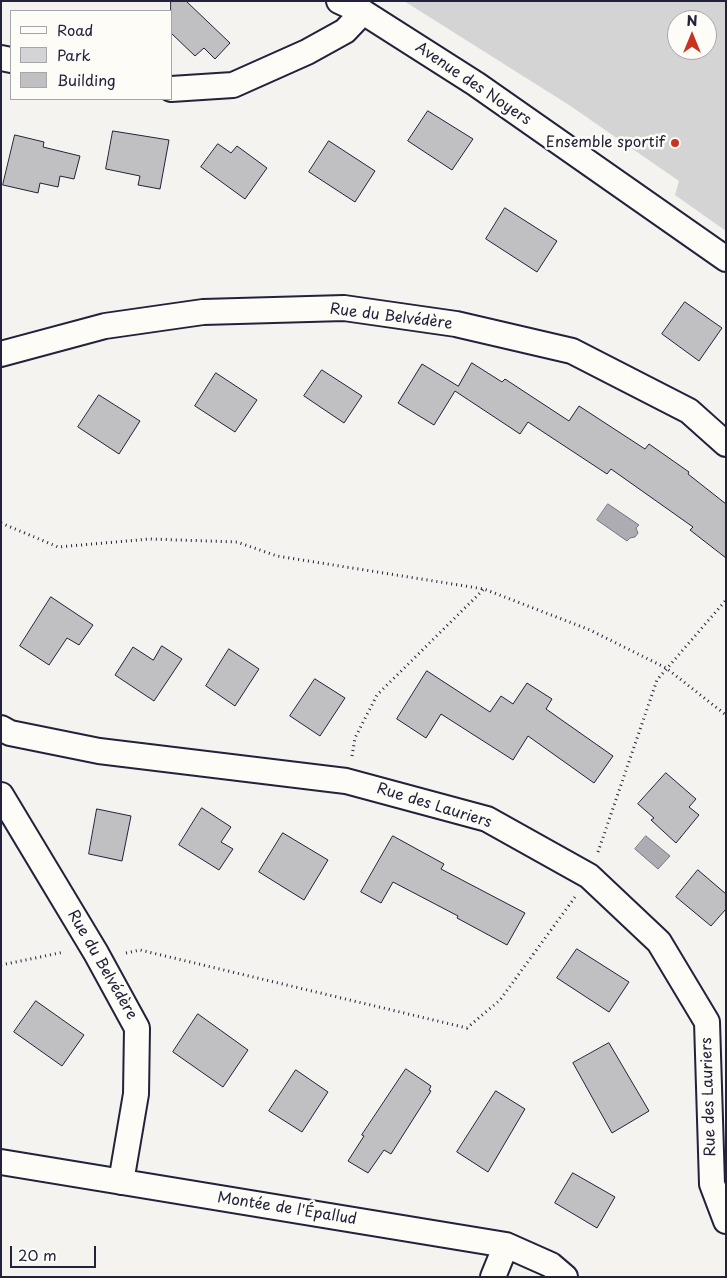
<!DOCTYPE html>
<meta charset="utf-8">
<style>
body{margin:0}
#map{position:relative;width:727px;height:1278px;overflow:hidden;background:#f4f3ef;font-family:"Playpen Sans",sans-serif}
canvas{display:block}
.frame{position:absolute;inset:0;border:2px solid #22223b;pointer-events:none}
.legend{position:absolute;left:10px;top:10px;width:162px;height:90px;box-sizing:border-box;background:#fdfcf7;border:1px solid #a5a5ac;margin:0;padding:6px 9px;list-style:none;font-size:15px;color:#22223b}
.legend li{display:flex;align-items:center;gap:10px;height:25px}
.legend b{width:25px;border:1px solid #a5a5ac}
.north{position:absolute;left:667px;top:10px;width:50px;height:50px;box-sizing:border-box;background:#fdfcf7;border:1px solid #a5a5ac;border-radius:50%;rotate:0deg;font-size:14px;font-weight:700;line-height:20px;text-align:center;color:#22223b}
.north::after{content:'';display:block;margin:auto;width:18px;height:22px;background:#c8321e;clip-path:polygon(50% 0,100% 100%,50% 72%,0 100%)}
.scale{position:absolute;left:10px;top:1246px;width:86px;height:22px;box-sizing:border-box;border:2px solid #22223b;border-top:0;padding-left:6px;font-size:15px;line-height:18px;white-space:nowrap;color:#22223b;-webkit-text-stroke:4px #fdfcf7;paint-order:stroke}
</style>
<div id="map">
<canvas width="727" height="1278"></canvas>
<div class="frame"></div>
<ul class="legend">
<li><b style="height:6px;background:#fdfcf7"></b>Road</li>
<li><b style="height:14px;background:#d5d4d5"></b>Park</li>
<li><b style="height:14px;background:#c0bfc2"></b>Building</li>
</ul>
<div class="north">N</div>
<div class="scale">20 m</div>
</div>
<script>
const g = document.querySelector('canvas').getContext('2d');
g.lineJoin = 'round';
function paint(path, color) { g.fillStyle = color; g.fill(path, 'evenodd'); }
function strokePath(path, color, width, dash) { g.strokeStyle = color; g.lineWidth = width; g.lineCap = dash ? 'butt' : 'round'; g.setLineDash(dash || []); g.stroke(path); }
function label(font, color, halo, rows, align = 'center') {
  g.font = font + ' "Playpen Sans",sans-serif'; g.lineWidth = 5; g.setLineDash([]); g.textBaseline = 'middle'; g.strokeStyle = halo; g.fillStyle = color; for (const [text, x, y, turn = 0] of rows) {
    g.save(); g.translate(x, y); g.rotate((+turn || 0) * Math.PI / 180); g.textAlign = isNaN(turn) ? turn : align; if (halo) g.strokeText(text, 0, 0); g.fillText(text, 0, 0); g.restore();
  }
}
const green = new Path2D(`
 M 404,1 L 726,1 L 726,231 L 675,195 L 679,181 L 569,105 ZM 677,20 L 707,20 L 707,50 L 677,50 Z`);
const water = new Path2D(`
 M 608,504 L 639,525 L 636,528 L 638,533 L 635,537 L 630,538 L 627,541 L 597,520 Z
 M 646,836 L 670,856 L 658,869 L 635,849 Z`);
const building = new Path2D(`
 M 171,1 L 186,1 L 230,43 L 215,59 L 204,48 L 195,56 L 171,33 Z
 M 428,111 L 473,139 L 452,170 L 408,141 Z
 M 113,131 L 169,140 L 160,189 L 138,185 L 140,176 L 106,169 Z
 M 15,135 L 44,142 L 43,147 L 80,156 L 74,179 L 60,176 L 58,187 L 40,183 L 38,193 L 3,185 Z
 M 329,141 L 375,171 L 355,202 L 309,172 Z
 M 218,144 L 231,153 L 237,146 L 267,168 L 245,199 L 201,167 Z
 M 505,208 L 557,241 L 537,272 L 486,239 Z
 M 685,302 L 722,328 L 699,361 L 662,334 Z
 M 472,363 L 502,382 L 505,379 L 569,421 L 579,406 L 645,449 L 649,444 L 689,472 L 688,474 L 726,504 L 726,558 L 690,530 L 693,527 L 611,469 L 607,474 L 528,422 L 520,434 L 455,391 L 434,425 L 398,403 L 422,364 L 458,386 Z
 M 322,370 L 362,396 L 344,423 L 304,396 Z
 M 216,373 L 257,400 L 235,432 L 195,406 Z
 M 99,395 L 140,421 L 119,454 L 78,427 Z
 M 51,597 L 93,625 L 79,645 L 67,638 L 49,665 L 20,646 Z
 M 162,646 L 182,659 L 154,701 L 115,675 L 133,647 L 153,660 Z
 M 229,649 L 259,669 L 235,706 L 206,686 Z
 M 427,671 L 490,712 L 501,696 L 513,704 L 527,683 L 552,699 L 546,709 L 613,756 L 594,783 L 528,736 L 513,760 L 441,714 L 426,738 L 397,719 Z
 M 315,679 L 345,698 L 320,736 L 290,716 Z
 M 666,773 L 696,799 L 689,807 L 699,815 L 676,843 L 651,820 L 654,818 L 638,804 Z
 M 202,808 L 231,827 L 221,842 L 233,849 L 219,870 L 179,845 Z
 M 97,809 L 131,816 L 122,861 L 89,854 Z
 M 283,833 L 328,860 L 304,900 L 259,872 Z
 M 393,836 L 444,864 L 441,869 L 525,913 L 507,945 L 457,918 L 458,916 L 393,882 L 381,903 L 361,892 Z
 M 698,870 L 726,894 L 726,909 L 711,926 L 676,897 Z
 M 577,949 L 629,982 L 609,1012 L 557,978 Z
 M 36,1001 L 84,1035 L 62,1066 L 14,1032 Z
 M 198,1014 L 248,1050 L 223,1087 L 173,1052 Z
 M 609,1043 L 649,1111 L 612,1133 L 573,1063 Z
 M 406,1069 L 431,1086 L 429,1090 L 431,1091 L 391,1154 L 384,1150 L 368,1173 L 348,1161 L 364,1136 L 362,1135 Z
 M 296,1070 L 328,1092 L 302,1132 L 269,1111 Z
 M 496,1091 L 525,1109 L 488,1172 L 457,1152 Z
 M 573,1173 L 615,1197 L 597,1228 L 555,1203 Z`);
const path = new Path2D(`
 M 1,523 L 58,547 L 150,539 L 237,542 L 277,556 L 484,589 L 590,630 L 666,668 L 726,715
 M 352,756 L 355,738 L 377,695 L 484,589
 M 598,852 L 657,680 L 726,600
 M 126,953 L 140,950 L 467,1028 L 500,1000 L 575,897
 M 1,965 L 64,952`);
const street = new Path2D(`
 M 339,1 L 363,12 L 476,84 L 726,259
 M 1,58 L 11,60
 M 171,89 L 233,85 L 307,52 L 345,31 L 363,12
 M 1,354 L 105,326 L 203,312 L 344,308 L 456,324 L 572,351 L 689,411 L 726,444
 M 1,728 L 10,733 L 99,751 L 346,781 L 487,819 L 589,876 L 659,942 L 707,1022 L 712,1184 L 726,1221
 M 1,795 L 96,953 L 137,1028 L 136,1094 L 121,1182
 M 1,1162 L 506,1245 L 551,1265 L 565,1277
 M 493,1277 L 506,1245`);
const markers = [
 [675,143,5,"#c8321e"]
];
const streetNames = [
 ["Avenue des Noyers",473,84,34],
 ["Rue du Belvédère",391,317,7],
 ["Rue des Lauriers",434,806,17],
 ["Rue du Belvédère",102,965,60],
 ["Rue des Lauriers",709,1097,-92],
 ["Montée de l'Épallud",287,1209,9]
];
const poiNames = [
 ["Ensemble sportif",665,143]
];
paint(green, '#d5d4d5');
paint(water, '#acacb2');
strokePath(water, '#757582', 1);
paint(building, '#c0bfc2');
strokePath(building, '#22223b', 1);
strokePath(street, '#22223b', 28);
strokePath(path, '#22223b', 3, [1, 4]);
strokePath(street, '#fdfcf7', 24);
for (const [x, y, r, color] of markers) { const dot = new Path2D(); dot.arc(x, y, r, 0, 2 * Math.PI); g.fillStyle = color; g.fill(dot); strokePath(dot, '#fdfcf7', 2); }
label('15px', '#22223b', '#fdfcf7', streetNames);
label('15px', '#22223b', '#fdfcf7', poiNames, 'right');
</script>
